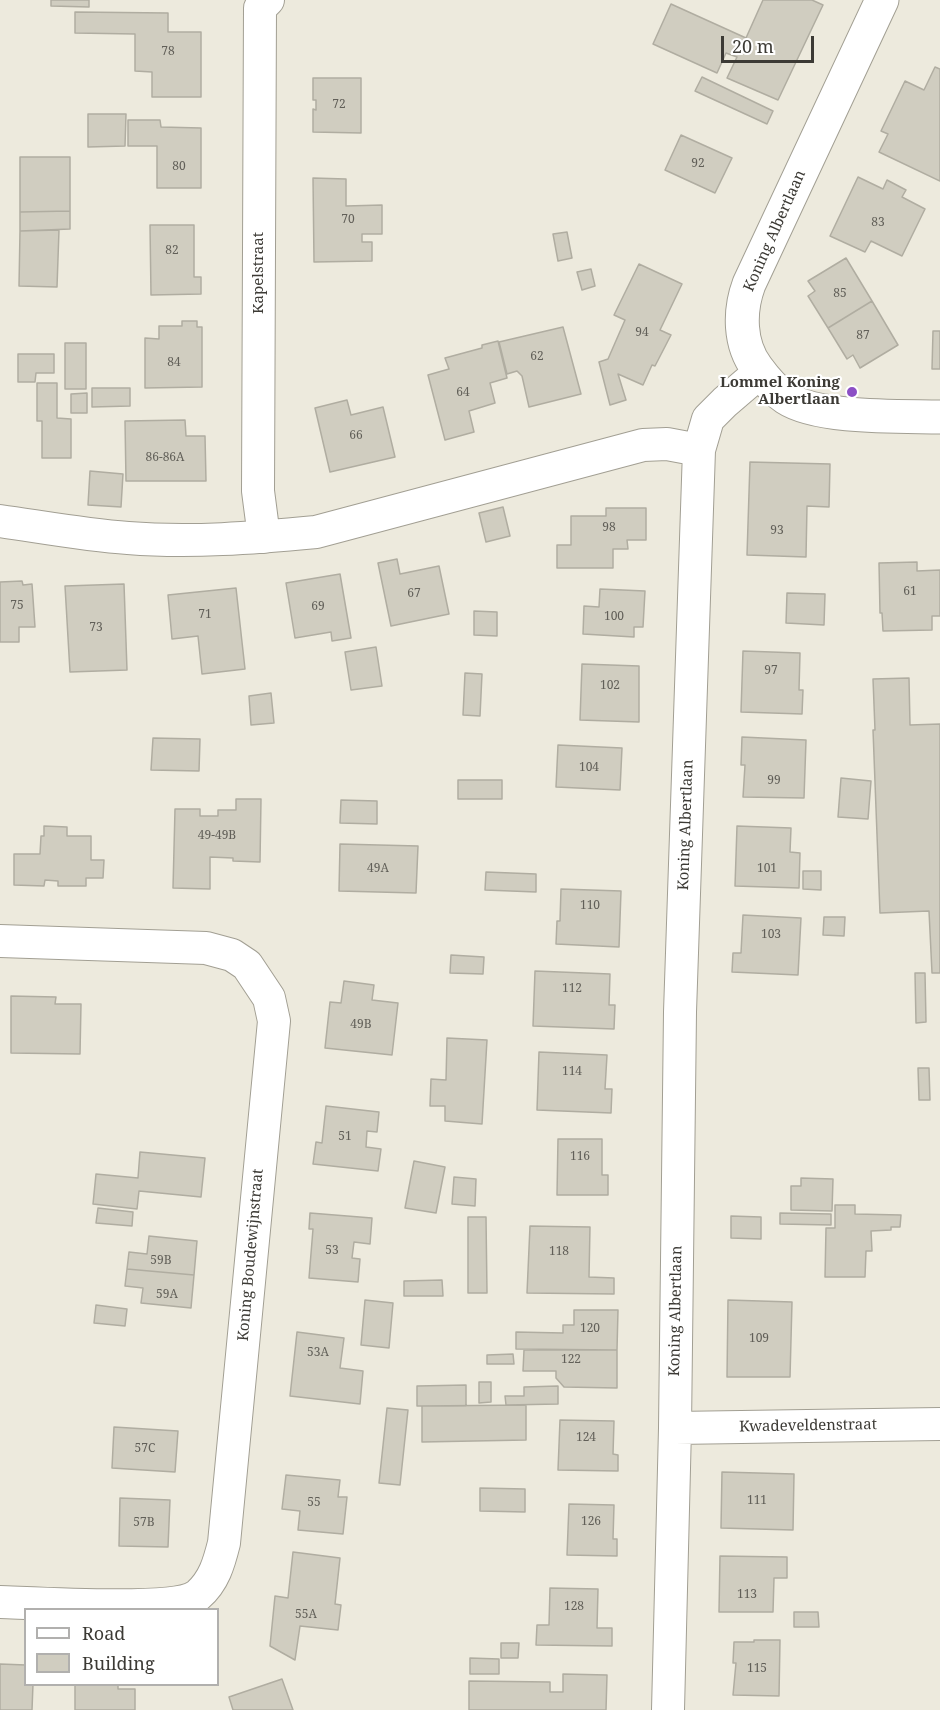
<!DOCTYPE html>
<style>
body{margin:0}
#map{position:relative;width:940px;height:1710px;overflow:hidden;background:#edeadd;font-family:"Noto Serif",serif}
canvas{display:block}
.legend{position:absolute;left:24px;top:1608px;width:195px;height:78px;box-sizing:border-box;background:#fff;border:2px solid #b1b0ae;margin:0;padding:8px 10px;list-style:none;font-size:18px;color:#3c3a35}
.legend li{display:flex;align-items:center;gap:12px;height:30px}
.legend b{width:30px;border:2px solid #b1b0ae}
.scale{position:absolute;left:721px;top:36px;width:93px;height:27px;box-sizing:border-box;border:3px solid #3c3a35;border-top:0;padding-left:8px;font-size:18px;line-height:21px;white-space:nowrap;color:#3c3a35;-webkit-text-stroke:4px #fff;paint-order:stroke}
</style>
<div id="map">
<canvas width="940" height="1710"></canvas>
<ul class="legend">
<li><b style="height:8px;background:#fff"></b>Road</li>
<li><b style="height:16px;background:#d0cdc0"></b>Building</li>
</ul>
<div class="scale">20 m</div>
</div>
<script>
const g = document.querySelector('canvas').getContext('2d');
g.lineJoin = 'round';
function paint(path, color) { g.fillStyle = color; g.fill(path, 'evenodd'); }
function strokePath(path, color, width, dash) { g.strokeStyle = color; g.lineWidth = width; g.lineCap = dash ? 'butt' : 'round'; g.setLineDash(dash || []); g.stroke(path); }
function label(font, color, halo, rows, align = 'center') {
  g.font = font + ' "Noto Serif",serif'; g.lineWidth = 4.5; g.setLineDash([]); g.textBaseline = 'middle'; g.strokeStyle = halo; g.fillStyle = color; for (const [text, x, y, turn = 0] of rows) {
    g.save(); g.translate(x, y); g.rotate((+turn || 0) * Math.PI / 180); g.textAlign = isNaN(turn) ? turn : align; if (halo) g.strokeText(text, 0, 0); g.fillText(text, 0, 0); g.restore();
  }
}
const building = new Path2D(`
 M 51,0 L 89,0 L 89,7 L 51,6 Z
 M 763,0 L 812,0 L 823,5 L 778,100 L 727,78 L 737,57 L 726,53 L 717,73 L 653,44 L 671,4 L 746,38 Z
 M 75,12 L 168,13 L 168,32 L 201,32 L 201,97 L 152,97 L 152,72 L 135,71 L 135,34 L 75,33 Z
 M 935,67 L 940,69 L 940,181 L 879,152 L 888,134 L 881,131 L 905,81 L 924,90 Z
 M 702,77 L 773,111 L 767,124 L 695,91 Z
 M 313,78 L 361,78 L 361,133 L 313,132 L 313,109 L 316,110 L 316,100 L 313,100 Z
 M 88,114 L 126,114 L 125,146 L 88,147 Z
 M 128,120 L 160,120 L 161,127 L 201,128 L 201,188 L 157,188 L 157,146 L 128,146 Z
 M 681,135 L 732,158 L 715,193 L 665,170 Z
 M 20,157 L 70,157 L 70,211 L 20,212 Z
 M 858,177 L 883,189 L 887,180 L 906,190 L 902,197 L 925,209 L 902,256 L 871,241 L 865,252 L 830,236 Z
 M 313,178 L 346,179 L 346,206 L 382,205 L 382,234 L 362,234 L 362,242 L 372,242 L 372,261 L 314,262 Z
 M 70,211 L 70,229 L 20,231 L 20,212 Z
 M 150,225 L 194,225 L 194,277 L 201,277 L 201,294 L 151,295 Z
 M 59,230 L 57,287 L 19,286 L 20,231 Z
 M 567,232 L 572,258 L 558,261 L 553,234 Z
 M 846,258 L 872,301 L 828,328 L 808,296 L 815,291 L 808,281 Z
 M 639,264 L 682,284 L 660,330 L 671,335 L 655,366 L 652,365 L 643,385 L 618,374 L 626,400 L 610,405 L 599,362 L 608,359 L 625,320 L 614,315 Z
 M 591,269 L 595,286 L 582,290 L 577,272 Z
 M 872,301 L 898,345 L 860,368 L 853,355 L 847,359 L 828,328 Z
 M 182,321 L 197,321 L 197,327 L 202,327 L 202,387 L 145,388 L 145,338 L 159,339 L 159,326 L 182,326 Z
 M 563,327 L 581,394 L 529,407 L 522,376 L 517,371 L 507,374 L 499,342 Z
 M 933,331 L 940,331 L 940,369 L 932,369 Z
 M 498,341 L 507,378 L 490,383 L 495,403 L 469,411 L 474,432 L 445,440 L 428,375 L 449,369 L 445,358 L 482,348 L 482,345 Z
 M 65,343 L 86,343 L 86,389 L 65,389 Z
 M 18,354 L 54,354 L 54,373 L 36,373 L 35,382 L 18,382 Z
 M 37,383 L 57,383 L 57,418 L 71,419 L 71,458 L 42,458 L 42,421 L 37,421 Z
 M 92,388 L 130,388 L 130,406 L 92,407 Z
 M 87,393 L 87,413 L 71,413 L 71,394 Z
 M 347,400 L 351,415 L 383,407 L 395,457 L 330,472 L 315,408 Z
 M 185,420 L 186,436 L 205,436 L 206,481 L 126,481 L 125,421 Z
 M 750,462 L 830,464 L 829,507 L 807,506 L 806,557 L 747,555 Z
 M 90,471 L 123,474 L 121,507 L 88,505 Z
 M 503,507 L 510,536 L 486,542 L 479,513 Z
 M 606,508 L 646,508 L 646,540 L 627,540 L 628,549 L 613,549 L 613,568 L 557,568 L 557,545 L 571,545 L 571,516 L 606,516 Z
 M 397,559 L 400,574 L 439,566 L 449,614 L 391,626 L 378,563 Z
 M 917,562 L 917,571 L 940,570 L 940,616 L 932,616 L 932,630 L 883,631 L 882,613 L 880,613 L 879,563 Z
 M 340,574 L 351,638 L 332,641 L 331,632 L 295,638 L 286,583 Z
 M 22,581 L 23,585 L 32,584 L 35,627 L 19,627 L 19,642 L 0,642 L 0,582 Z
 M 124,584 L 127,670 L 70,672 L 65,586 Z
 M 236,588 L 245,669 L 202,674 L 198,636 L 172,639 L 168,595 Z
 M 600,589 L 645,591 L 643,627 L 634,627 L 634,637 L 583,634 L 584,606 L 599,607 Z
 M 787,593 L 825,594 L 824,625 L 786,623 Z
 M 474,611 L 497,612 L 497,636 L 474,635 Z
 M 376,647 L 382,686 L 351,690 L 345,652 Z
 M 743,651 L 800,653 L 799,690 L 803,690 L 802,714 L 741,712 Z
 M 582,664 L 639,666 L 639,722 L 580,720 Z
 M 465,673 L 482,674 L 480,716 L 463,715 Z
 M 909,678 L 910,725 L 940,724 L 940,973 L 932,973 L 929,911 L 880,913 L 873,730 L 875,730 L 873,679 Z
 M 271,693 L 274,723 L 251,725 L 249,696 Z
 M 742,737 L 806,740 L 804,798 L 743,797 L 745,765 L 741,765 Z
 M 153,738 L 200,739 L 199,771 L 151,770 Z
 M 558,745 L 622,748 L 620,790 L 556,787 Z
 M 841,778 L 871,781 L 868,819 L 838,817 Z
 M 458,780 L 502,780 L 502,799 L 458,799 Z
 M 236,799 L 261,799 L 260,862 L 233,861 L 233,858 L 210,857 L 210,889 L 173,888 L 175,809 L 200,809 L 200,816 L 218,816 L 218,810 L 236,810 Z
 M 341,800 L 377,801 L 377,824 L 340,823 Z
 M 44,826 L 67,827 L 67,836 L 91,836 L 91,860 L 104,860 L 103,878 L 86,878 L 86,886 L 58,886 L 58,881 L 45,880 L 44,886 L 14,885 L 14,854 L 40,854 L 41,836 L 44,836 Z
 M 737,826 L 791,828 L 790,852 L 800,853 L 799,888 L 735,886 Z
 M 340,844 L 418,846 L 416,893 L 339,891 Z
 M 803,871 L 821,871 L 821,890 L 803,889 Z
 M 486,872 L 536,874 L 536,892 L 485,890 Z
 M 561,889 L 621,891 L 619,947 L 556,944 L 557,921 L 560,921 Z
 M 743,915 L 801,918 L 798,975 L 732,972 L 733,953 L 741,953 Z
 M 824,917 L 845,917 L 844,936 L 823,935 Z
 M 451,955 L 484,957 L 483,974 L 450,973 Z
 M 535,971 L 610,974 L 609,1005 L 615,1005 L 614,1029 L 533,1026 Z
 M 915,973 L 925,973 L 926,1022 L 916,1023 Z
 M 344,981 L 374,985 L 372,1000 L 398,1003 L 392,1055 L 325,1048 L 330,1002 L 341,1003 Z
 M 11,996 L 56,997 L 55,1004 L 81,1004 L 80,1054 L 11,1053 Z
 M 447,1038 L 487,1040 L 482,1124 L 445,1121 L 445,1106 L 430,1106 L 431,1079 L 446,1080 Z
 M 539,1052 L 607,1055 L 605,1089 L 612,1089 L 611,1113 L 537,1110 Z
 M 918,1068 L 929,1068 L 930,1100 L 919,1100 Z
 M 326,1106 L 379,1112 L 377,1132 L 367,1131 L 366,1147 L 381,1149 L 378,1171 L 313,1164 L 316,1142 L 322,1143 Z
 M 558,1139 L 602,1139 L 602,1175 L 608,1175 L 608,1195 L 557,1195 Z
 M 140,1152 L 205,1158 L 201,1197 L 139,1191 L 137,1209 L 93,1204 L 96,1174 L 138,1178 Z
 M 414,1161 L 445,1167 L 436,1213 L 405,1208 Z
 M 454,1177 L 476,1179 L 475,1206 L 452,1204 Z
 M 801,1178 L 833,1179 L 832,1211 L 791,1210 L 791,1186 L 801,1186 Z
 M 835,1205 L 855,1205 L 855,1214 L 901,1215 L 900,1227 L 891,1227 L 891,1230 L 871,1231 L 872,1251 L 866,1251 L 865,1277 L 825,1277 L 826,1228 L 835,1228 Z
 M 98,1208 L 133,1212 L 132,1226 L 96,1223 Z
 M 310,1213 L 372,1218 L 370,1244 L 354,1242 L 352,1258 L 360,1259 L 358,1282 L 309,1278 L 313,1229 L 309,1229 Z
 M 780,1213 L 831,1214 L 831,1225 L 780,1224 Z
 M 731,1216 L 761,1217 L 761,1239 L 731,1238 Z
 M 468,1217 L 486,1217 L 487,1293 L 468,1293 Z
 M 530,1226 L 590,1227 L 589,1277 L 614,1278 L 614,1294 L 527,1293 Z
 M 149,1236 L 197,1241 L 194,1275 L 127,1269 L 129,1252 L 147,1254 Z
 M 127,1269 L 194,1275 L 191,1308 L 141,1303 L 143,1288 L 125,1286 Z
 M 442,1280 L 443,1296 L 404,1296 L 404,1281 Z
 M 365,1300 L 393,1303 L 389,1348 L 361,1345 Z
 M 728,1300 L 792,1302 L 790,1377 L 727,1377 Z
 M 96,1305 L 127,1309 L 125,1326 L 94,1323 Z
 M 574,1310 L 618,1310 L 617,1350 L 516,1349 L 516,1332 L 563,1333 L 563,1325 L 574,1325 Z
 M 297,1332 L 344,1338 L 340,1368 L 363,1371 L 360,1404 L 290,1396 Z
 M 524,1350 L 617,1350 L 617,1388 L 564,1387 L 556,1378 L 556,1371 L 523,1371 Z
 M 513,1354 L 514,1364 L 487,1364 L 487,1355 Z
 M 479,1382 L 491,1382 L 491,1402 L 479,1403 Z
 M 466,1385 L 466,1406 L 417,1406 L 417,1386 Z
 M 558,1386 L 558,1404 L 506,1405 L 505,1396 L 524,1396 L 524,1387 Z
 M 526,1405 L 526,1440 L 422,1442 L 422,1406 Z
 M 387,1408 L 408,1410 L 400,1485 L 379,1483 Z
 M 560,1420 L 614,1421 L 613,1454 L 618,1455 L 618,1471 L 558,1470 Z
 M 114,1427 L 178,1431 L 175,1472 L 112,1468 Z
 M 722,1472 L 794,1474 L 793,1530 L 721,1528 Z
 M 286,1475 L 340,1480 L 338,1497 L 347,1497 L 343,1534 L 298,1530 L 300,1511 L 282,1509 Z
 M 480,1488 L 525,1489 L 525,1512 L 480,1511 Z
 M 120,1498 L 170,1500 L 168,1547 L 119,1546 Z
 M 569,1504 L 614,1505 L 613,1539 L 617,1539 L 617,1556 L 567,1555 Z
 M 293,1552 L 340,1558 L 335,1604 L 341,1605 L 338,1630 L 300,1626 L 295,1660 L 270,1646 L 275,1596 L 288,1598 Z
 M 720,1556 L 787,1557 L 787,1578 L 774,1578 L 773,1612 L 719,1612 Z
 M 550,1588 L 598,1589 L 597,1628 L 612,1628 L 612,1646 L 536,1645 L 537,1625 L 549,1625 Z
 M 794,1612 L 818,1612 L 819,1627 L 794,1627 Z
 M 754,1640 L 780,1640 L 779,1696 L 733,1695 L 736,1663 L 733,1663 L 734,1642 L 754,1642 Z
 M 501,1643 L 519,1643 L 518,1658 L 501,1658 Z
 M 470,1658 L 499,1659 L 499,1674 L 470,1674 Z
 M 0,1664 L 26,1665 L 26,1684 L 33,1684 L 32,1710 L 0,1710 Z
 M 563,1674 L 607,1675 L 606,1710 L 469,1710 L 469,1681 L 550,1682 L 550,1692 L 563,1692 Z
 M 282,1679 L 293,1710 L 233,1710 L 229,1697 Z
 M 75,1684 L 118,1684 L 118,1689 L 135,1689 L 135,1710 L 75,1710 Z`);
const street = new Path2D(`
 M 0,521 C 42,527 85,535 128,538 C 190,543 254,538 316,532 L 643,445 L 667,444 L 699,450
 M 264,537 L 258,491 L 260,8 L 268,0
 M 0,941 L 206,948 L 232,955 L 247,965 L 269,998 L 274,1021 L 224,1543 C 219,1563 214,1581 198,1595 C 177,1612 33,1603 0,1602
 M 675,1428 L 940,1424
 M 668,1710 L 675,1428 L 680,1012 L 699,450 L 708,419 L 725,402 L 760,372`);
const secondary = new Path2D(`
 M 882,0 L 749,284 C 739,311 739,344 757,368 C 765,379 774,390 786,398 C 818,419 900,416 940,417`);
const markers = [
 [852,392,6,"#8c4fc5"]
];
const numberNames = [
 ["78",168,52],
 ["72",339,105],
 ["92",698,164],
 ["80",179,167],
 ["70",348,220],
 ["83",878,223],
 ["82",172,251],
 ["85",840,294],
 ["94",642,333],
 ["87",863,336],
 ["62",537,357],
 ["84",174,363],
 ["64",463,393],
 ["66",356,436],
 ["86-86A",165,458],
 ["98",609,528],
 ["93",777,531],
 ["61",910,592],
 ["67",414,594],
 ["75",17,606],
 ["69",318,607],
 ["71",205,615],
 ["100",614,617],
 ["73",96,628],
 ["97",771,671],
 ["102",610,686],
 ["104",589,768],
 ["99",774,781],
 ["49-49B",217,836],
 ["49A",378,869],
 ["101",767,869],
 ["110",590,906],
 ["103",771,935],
 ["112",572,989],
 ["49B",361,1025],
 ["114",572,1072],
 ["51",345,1137],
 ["116",580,1157],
 ["53",332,1251],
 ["118",559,1252],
 ["59B",161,1261],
 ["59A",167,1295],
 ["120",590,1329],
 ["109",759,1339],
 ["53A",318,1353],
 ["122",571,1360],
 ["124",586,1438],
 ["57C",145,1449],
 ["111",757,1501],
 ["55",314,1503],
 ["126",591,1522],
 ["57B",144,1523],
 ["113",747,1595],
 ["128",574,1607],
 ["55A",306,1615],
 ["115",757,1669]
];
const streetNames = [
 ["Koning Albertlaan",775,231,-66],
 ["Kapelstraat",259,273,-90],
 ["Koning Albertlaan",686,825,-88],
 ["Koning Boudewijnstraat",251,1255,-85],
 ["Koning Albertlaan",676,1311,-89],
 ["Kwadeveldenstraat",808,1426,-1]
];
const poiNames = [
 ["Lommel Koning",840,383],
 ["Albertlaan",840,400]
];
paint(building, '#d0cdc0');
strokePath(building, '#b0ada1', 1.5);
strokePath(street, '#a29f93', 34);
strokePath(secondary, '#a29f93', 35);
strokePath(street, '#fff', 32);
strokePath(secondary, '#fff', 33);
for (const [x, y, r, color] of markers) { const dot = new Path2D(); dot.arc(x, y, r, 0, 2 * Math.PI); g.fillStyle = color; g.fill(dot); strokePath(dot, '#fff', 2); }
label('12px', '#615f58', null, numberNames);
label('15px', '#3c3a35', '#fff', streetNames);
label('bold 15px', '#3c3a35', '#fff', poiNames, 'right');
</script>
